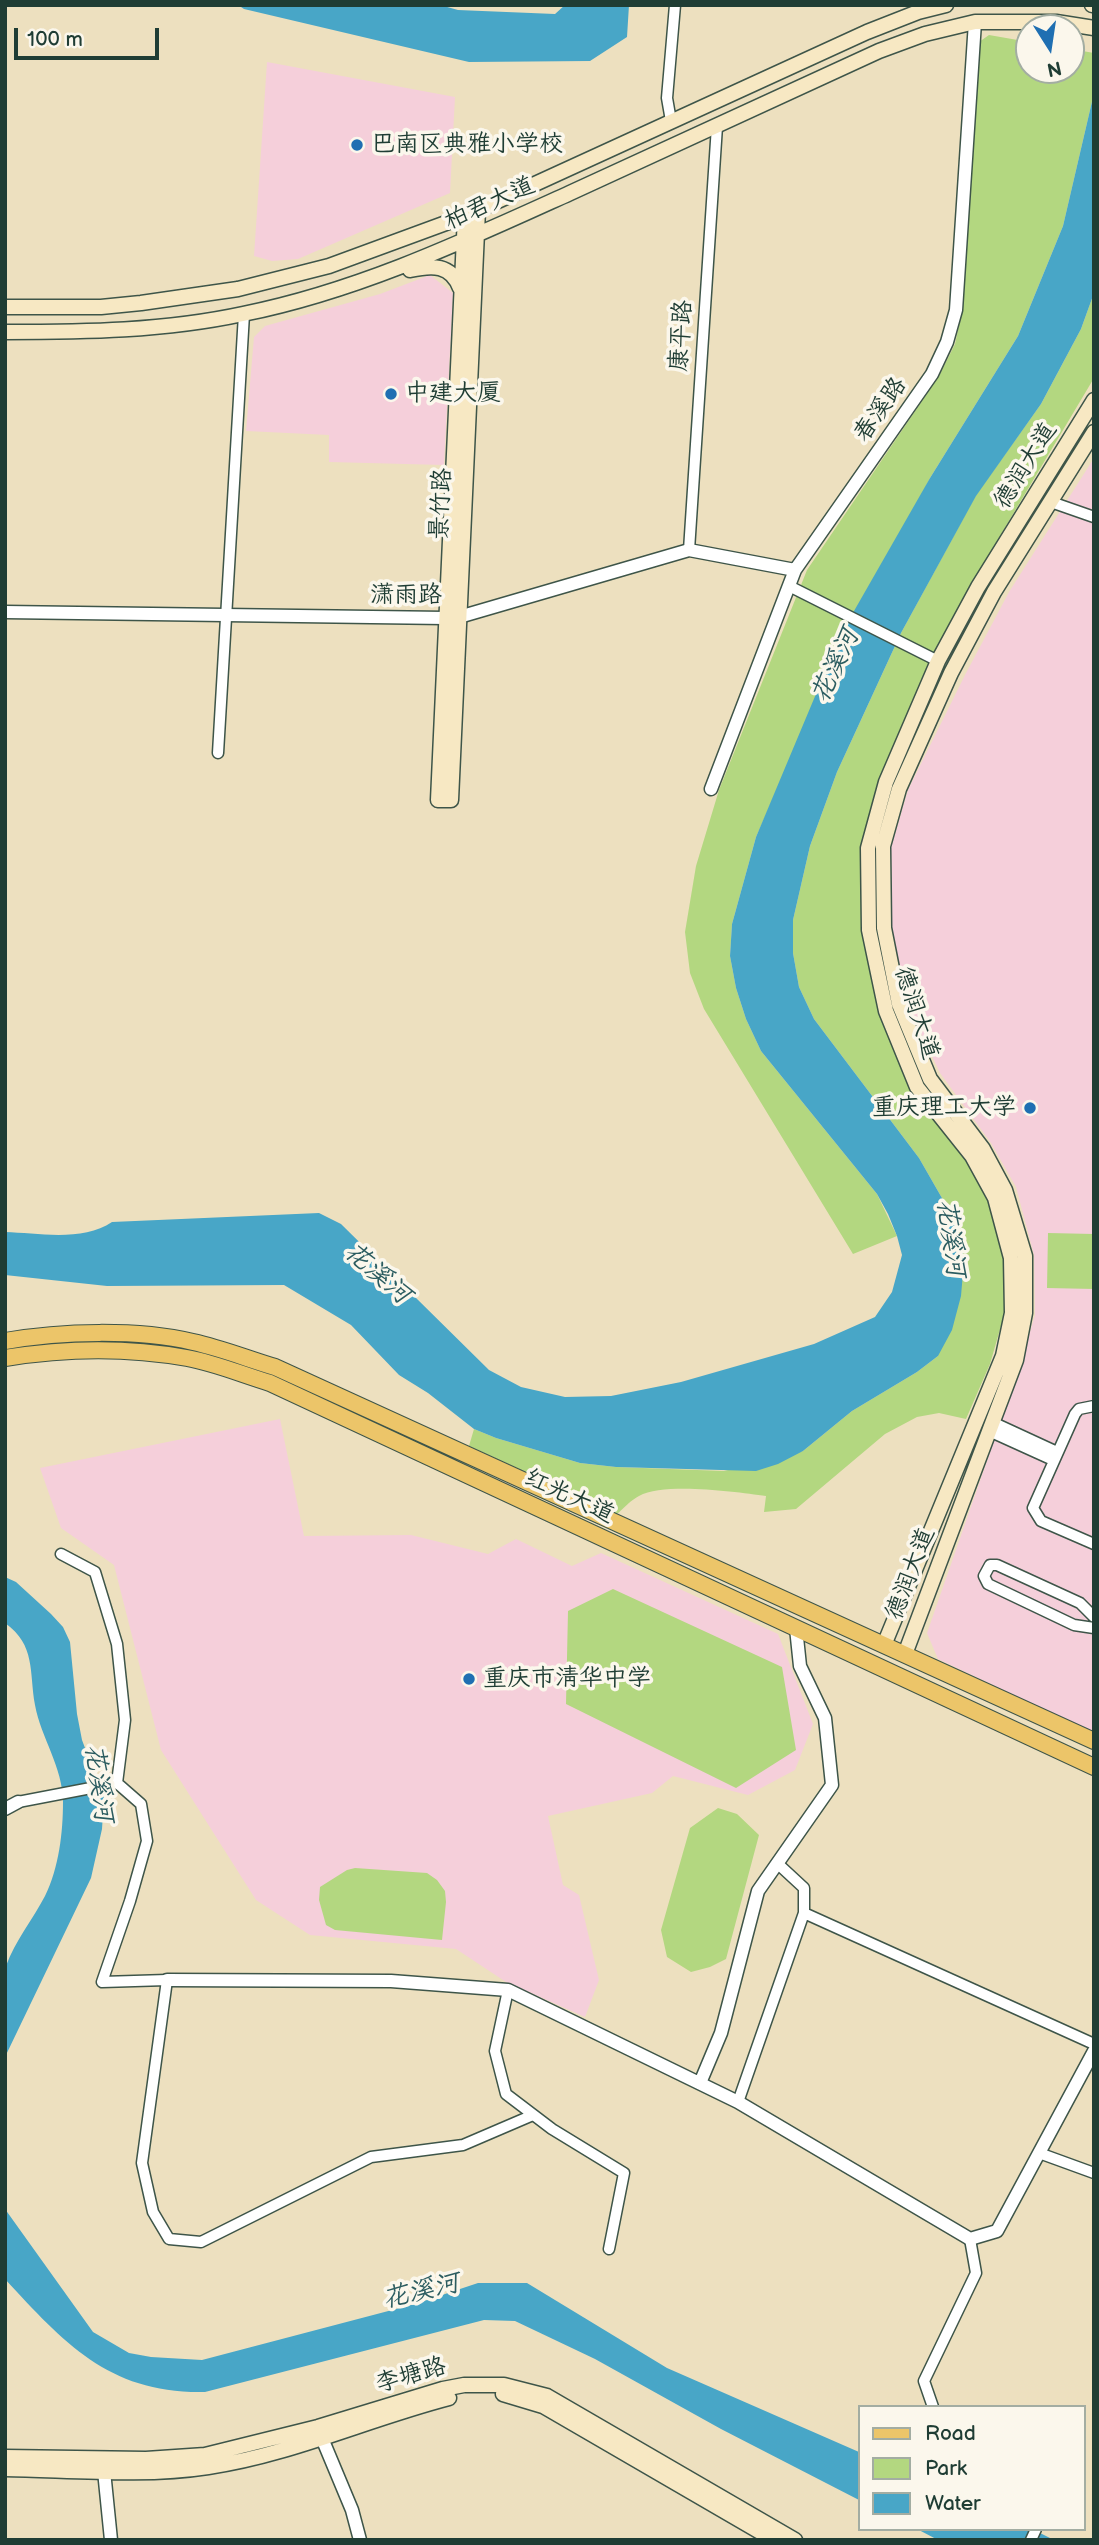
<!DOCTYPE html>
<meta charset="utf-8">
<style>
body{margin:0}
#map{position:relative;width:1099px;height:2545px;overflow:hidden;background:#ede0bf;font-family:"Balsamiq Sans",sans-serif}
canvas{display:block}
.frame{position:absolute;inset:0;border:7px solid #1f3d34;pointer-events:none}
.legend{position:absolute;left:858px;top:2405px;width:228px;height:126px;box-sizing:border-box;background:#fbf7ec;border:2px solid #a3ada2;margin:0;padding:9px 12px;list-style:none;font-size:21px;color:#1f3d34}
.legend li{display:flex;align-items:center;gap:14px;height:35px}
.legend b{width:35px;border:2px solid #a3ada2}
.north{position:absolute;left:1015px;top:14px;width:70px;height:70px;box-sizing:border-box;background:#fbf7ec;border:2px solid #a3ada2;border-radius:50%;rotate:168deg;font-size:19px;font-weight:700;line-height:28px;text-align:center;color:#1f3d34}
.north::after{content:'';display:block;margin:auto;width:24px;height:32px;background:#1f6fb2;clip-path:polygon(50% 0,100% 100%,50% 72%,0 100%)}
.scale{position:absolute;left:14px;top:28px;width:145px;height:32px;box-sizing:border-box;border:4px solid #1f3d34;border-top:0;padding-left:9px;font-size:21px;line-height:24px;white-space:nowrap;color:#1f3d34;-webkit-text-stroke:5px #fbf7ec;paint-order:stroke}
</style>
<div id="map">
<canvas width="1099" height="2545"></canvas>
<div class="frame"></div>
<ul class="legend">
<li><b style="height:9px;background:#ecc569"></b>Road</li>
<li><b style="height:19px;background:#b3d780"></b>Park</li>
<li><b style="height:19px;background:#48a6c7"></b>Water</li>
</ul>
<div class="north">N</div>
<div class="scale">100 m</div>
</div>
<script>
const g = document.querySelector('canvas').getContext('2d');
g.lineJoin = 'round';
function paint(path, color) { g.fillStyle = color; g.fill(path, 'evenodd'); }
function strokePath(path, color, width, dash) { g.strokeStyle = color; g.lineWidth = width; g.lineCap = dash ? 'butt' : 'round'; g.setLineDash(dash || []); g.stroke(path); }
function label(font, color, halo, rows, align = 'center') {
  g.font = font + ' "Balsamiq Sans","LXGW WenKai TC",sans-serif'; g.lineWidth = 7; g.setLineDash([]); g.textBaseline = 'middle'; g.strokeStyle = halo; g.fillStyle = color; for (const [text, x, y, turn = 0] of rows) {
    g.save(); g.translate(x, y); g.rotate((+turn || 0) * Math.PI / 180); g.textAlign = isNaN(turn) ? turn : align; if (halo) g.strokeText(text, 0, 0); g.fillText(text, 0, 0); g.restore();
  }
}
const built = new Path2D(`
 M 267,62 L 455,97 L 450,193 L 298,259 L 272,261 L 254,256 Z
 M 430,275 L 453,293 L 444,465 L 329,462 L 329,435 L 246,431 L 254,337 L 265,326 L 380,294 Z
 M 1094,458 L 1094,1733 L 938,1659 L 927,1633 L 1018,1372 L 1035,1315 L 1034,1255 L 1016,1187 L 991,1143 L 940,1073 L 906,1002 L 892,927 L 891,848 L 908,790 L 965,675 L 1009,592 Z
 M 280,1419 L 304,1536 L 411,1535 L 488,1554 L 516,1539 L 572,1566 L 601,1553 L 778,1634 L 813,1724 L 795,1770 L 748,1795 L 673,1776 L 652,1793 L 548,1816 L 563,1885 L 579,1895 L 599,1980 L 585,2017 L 506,1982 L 456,1949 L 310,1935 L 256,1900 L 161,1750 L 114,1565 L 61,1528 L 40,1468 Z`);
const green = new Path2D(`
 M 989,35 L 1029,42 L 1029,70 L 1071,70 L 1071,49 L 1094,53 L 1094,93 L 1063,226 L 1018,336 L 930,478 L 790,760 L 756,837 L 732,924 L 730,956 L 736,988 L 746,1019 L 761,1051 L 877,1194 L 897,1236 L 853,1254 L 704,1009 L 690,973 L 685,932 L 696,866 L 719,790 L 807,570 L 939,376 L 955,344 L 962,311 L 979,42 Z
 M 1094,293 L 1094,378 L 972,583 L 929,663 L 880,781 L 863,849 L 880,1014 L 968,1160 L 988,1202 L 1005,1260 L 1005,1312 L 990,1364 L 966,1419 L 939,1413 L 917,1417 L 885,1434 L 796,1509 L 764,1512 L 766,1496 C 736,1492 665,1482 639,1496 C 631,1500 624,1508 617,1514 L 469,1446 L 474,1429 L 496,1438 L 580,1463 L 616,1467 L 724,1471 L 803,1451 L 852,1411 L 917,1372 L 938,1356 L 954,1219 L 919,1158 L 814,1019 L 799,987 L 793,953 L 793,920 L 810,846 L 837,772 L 901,633 L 976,495 L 1041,404 L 1081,329 Z
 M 1048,1233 L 1094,1234 L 1094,1289 L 1047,1288 Z
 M 613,1589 L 782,1667 L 796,1750 L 736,1788 L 566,1704 L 568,1611 Z
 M 718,1808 L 737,1814 L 759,1835 L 726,1959 L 710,1967 L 691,1972 L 667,1957 L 661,1930 L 690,1828 Z
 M 355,1868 L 427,1873 L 437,1880 L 445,1891 L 446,1902 L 442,1940 L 335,1930 L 326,1925 L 319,1900 L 320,1887 L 347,1870 Z`);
const water = new Path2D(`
 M 238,5 L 440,5 L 458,10 L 555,14 L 565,5 L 629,5 L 627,37 L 590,61 L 469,62 L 244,9 Z
 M 1094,93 L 1094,293 L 1081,329 L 1041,404 L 976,496 L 901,633 L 837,772 L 810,846 L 793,920 L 793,953 L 799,987 L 814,1019 L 919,1158 L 954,1219 L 961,1240 L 964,1261 L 961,1296 L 952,1330 L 938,1356 L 917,1372 L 852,1411 L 803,1451 L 778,1464 L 756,1471 L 616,1467 L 580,1463 L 496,1438 L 474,1429 L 428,1393 L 399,1375 L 351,1325 L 284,1285 L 107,1286 L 5,1275 L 5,1232 C 38,1233 83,1242 112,1222 L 319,1213 L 341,1224 L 489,1370 L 521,1387 L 565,1397 L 611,1396 L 681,1382 L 814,1344 L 875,1317 L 892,1292 L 902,1255 L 897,1236 L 888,1214 L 877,1194 L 761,1051 L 746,1019 L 736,988 L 730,956 L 732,924 L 756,837 L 842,632 L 930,478 L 1018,336 L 1063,226 Z
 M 5,1577 L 16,1582 L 51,1614 L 63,1627 L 70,1642 L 77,1714 L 82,1740 L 104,1798 L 102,1829 L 91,1878 L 5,2057 C 5,2039 1,1980 6,1966 C 15,1941 33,1919 45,1896 C 59,1868 63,1832 63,1802 C 63,1767 41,1738 35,1705 C 29,1672 36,1645 5,1623 Z
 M 5,2209 L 93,2332 L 129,2353 L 151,2357 L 202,2360 L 415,2304 L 478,2283 L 527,2283 L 667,2368 L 859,2452 L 859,2500 L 721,2429 L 595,2359 L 515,2321 L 484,2320 L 205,2392 C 110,2394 65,2344 5,2279 Z
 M 917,2529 L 1032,2529 L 1054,2540 L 938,2540 Z`);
const minor = new Path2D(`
 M 671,121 L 667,98 L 675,5
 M 1051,502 L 1094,517
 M 689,550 L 717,126
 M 789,586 L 938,661
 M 218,753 L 244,314
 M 1094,1406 L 1079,1409 L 1075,1414 L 1033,1508 L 1041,1521 L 1094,1544
 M 992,1422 L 1057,1452
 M 989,1431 L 1053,1460
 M 61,1554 L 95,1572 L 117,1644 L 125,1720 L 117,1783 L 141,1804 L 147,1841 L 130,1901 L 102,1982 L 167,1980 L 142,2163 L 153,2212 L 169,2239 L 201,2242 L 371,2157 L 463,2145 L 533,2115
 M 1094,1617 L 1080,1603 L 997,1565 L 990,1565 L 984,1576 L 988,1584 L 1074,1625 L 1094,1628
 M 18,1802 L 117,1783
 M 777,1863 L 804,1888 L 804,1913
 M 508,1990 L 495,2051 L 506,2094 L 552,2129 L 624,2173 L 609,2249
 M 738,2102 L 804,1913 L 1094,2044
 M 1039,2153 L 1094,2173
 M 933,2407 L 924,2381 L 976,2273 L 970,2239
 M 1031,2540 L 1036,2529`);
const tertiary = new Path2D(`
 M 5,612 L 445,618 L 459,617 L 689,550 L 795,570
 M 711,789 L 795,570 L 932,374 L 947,342 L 956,310 L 975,22
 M 5,1809 L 18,1802
 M 167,1980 L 391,1981 L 508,1990 L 738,2102 L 970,2239 L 997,2231 L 1094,2051
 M 700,2083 L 721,2033 L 758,1891 L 832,1785 L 825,1718 L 800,1666 L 796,1628
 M 319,2431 L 352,2510 L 360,2540
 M 104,2471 L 111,2540`);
const secondary = new Path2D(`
 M 1092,5 L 1094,5
 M 465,216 L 438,800 L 451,800 L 478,210
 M 410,270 C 432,265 451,264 460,288
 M 5,307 L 101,307 L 141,303 L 238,289 L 329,266 L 465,216 L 867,32 L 918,12 L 946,5
 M 5,332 C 85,332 164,331 243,314 C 358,291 464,241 570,193 C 673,146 776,99 879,51 L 925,34 L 975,22 L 1056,22 L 1094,28
 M 884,1645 L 1003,1356 L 1012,1313 L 1011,1258 L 995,1198 L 972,1156 L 917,1087 L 886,1011 L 869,930 L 868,848 L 886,782 L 938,661 L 978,587 L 1094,400
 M 905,1654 L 1016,1360 L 1025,1313 L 1025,1256 L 1005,1190 L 983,1149 L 930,1079 L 899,1004 L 884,928 L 883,846 L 899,789 L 951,673 L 994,592 L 1094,432
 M 503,2394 L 543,2406 L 774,2540
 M 5,2457 L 146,2459 L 205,2455 L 318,2427 L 443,2389 L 464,2385 L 504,2385 L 547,2396 L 795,2540
 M 5,2469 C 70,2470 144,2477 208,2467 C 290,2455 368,2419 449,2398`);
const primary = new Path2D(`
 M 5,1341 C 61,1331 138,1329 193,1342 C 221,1348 248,1359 275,1367 L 1094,1741
 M 5,1358 C 66,1348 126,1347 187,1358 C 215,1363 243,1375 270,1383 L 1094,1767`);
const markers = [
 [357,145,7,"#1f6fb2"],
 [391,394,7,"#1f6fb2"],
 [1030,1108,7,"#1f6fb2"],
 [469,1679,7,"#1f6fb2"]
];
const poiNames = [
 ["巴南区典雅小学校",371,145],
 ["中建大厦",405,394],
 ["重庆理工大学",1016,1108,"right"],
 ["重庆市清华中学",483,1679]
];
const streetNames = [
 ["柏君大道",490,204,-24],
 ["康平路",682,336,-86],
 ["春溪路",881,410,-55],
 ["德润大道",1026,466,-58],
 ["景竹路",442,504,-87],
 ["潇雨路",406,596],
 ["德润大道",916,1013,72],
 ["红光大道",569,1497,25],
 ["德润大道",911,1574,-69],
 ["李塘路",411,2376,-16]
];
const waterNames = [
 ["花溪河",836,666,-65],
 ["花溪河",950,1238,82],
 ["花溪河",377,1274,41],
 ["花溪河",98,1783,82],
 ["花溪河",421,2292,-13]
];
paint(built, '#f5cfda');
paint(green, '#b3d780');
paint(water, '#48a6c7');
strokePath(minor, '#3e5549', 13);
strokePath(tertiary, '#3e5549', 15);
strokePath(secondary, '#3e5549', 17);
strokePath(primary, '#3e5549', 18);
strokePath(minor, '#fff', 10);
strokePath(tertiary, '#fff', 12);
strokePath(secondary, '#f7e8c3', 14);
strokePath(primary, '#ecc569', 16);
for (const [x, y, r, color] of markers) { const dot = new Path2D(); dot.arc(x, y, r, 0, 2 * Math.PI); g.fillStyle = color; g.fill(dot); strokePath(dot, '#fbf7ec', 2.5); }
label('24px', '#1f3d34', '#fbf7ec', poiNames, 'left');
label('24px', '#1f3d34', '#fbf7ec', streetNames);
label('italic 26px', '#2b5c60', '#fbf7ec', waterNames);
</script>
